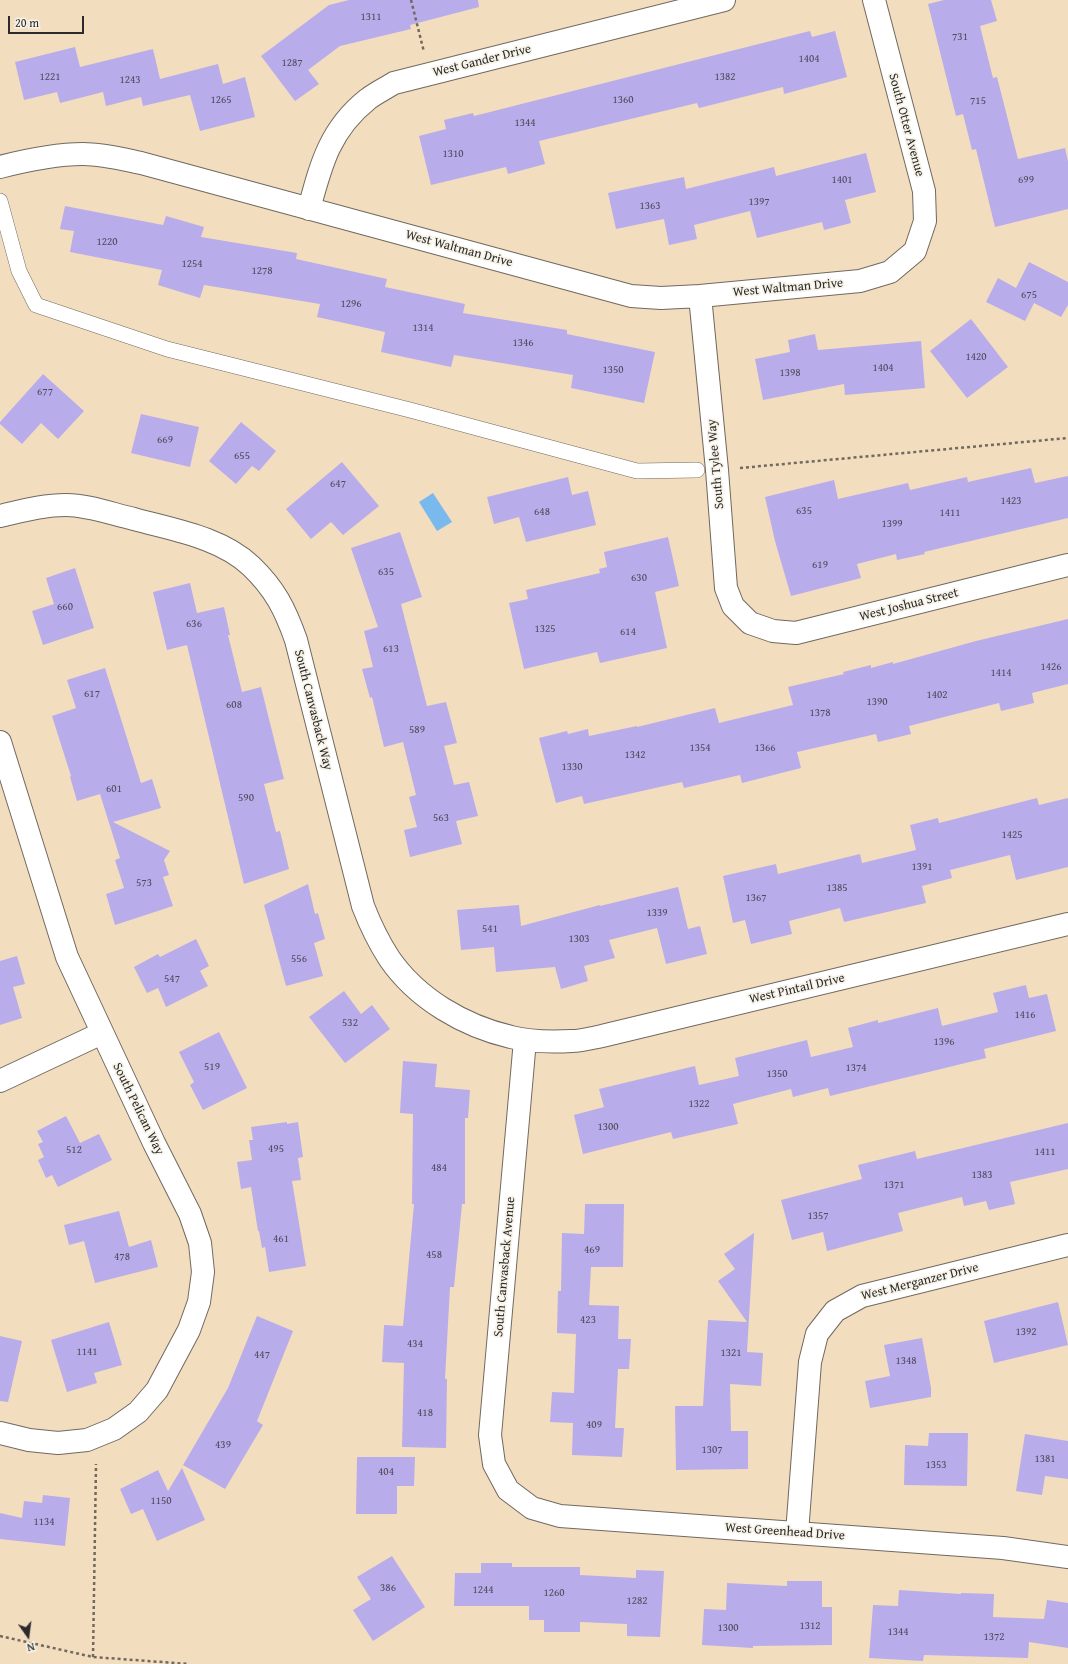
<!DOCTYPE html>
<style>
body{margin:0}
#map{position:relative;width:1068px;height:1664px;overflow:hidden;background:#f3ddbf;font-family:"Gentium Book Plus",serif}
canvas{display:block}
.north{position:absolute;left:8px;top:1616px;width:40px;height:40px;-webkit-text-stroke:3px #f7f3e8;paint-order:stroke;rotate:166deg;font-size:11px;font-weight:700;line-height:16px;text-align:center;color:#2b2b2b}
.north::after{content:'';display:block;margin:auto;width:14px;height:18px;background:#2b2b2b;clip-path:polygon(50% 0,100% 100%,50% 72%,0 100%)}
.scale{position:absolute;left:8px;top:16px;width:76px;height:18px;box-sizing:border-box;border:2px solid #2b2b2b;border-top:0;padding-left:5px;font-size:12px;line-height:14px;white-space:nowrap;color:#2b2b2b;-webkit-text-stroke:3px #f7f3e8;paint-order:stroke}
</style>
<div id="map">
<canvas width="1068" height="1664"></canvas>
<div class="north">N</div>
<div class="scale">20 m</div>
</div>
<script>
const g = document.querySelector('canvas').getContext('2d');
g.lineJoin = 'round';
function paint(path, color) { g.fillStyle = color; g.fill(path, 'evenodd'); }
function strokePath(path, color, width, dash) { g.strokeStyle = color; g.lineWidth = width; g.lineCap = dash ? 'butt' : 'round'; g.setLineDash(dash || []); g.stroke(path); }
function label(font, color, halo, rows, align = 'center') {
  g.font = font + ' "Gentium Book Plus",serif'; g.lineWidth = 3.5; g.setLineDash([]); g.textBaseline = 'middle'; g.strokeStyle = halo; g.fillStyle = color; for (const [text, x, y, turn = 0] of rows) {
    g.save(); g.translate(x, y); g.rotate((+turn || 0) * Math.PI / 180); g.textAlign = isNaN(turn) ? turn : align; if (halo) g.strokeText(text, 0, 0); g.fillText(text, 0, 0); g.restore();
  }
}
const water = new Path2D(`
 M 433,493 L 452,522 L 437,531 L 419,502 Z`);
const building = new Path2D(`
 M 349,0 L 478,0 L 479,7 L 410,25 L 411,29 L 340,46 L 308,70 L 319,84 L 295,101 L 261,56 L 329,5 Z
 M 944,0 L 991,0 L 997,21 L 980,26 L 993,78 L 997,77 L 1018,159 L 1065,148 L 1068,161 L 1068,209 L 995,227 L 976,149 L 972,150 L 963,114 L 956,116 L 928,4 Z
 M 810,31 L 812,37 L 835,31 L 847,77 L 784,94 L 783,87 L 699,108 L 697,103 L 539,141 L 545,164 L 508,174 L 506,167 L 431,185 L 419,136 L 446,129 L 444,120 L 473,113 L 474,116 Z
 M 75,47 L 80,67 L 153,49 L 160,79 L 218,64 L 223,84 L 245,77 L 255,117 L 200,131 L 190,95 L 143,106 L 141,97 L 106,106 L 103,92 L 60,103 L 57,92 L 24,100 L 15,62 Z
 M 866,153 L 876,192 L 845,200 L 851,223 L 824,230 L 822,222 L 757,238 L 750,211 L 694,225 L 697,239 L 669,245 L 664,219 L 616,229 L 608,193 L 684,177 L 686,189 L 774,167 L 776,176 Z
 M 65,206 L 163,225 L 166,216 L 204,227 L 201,237 L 297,253 L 296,259 L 387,279 L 385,287 L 465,304 L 463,313 L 567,330 L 567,334 L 655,352 L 644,403 L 571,388 L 573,375 L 454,355 L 451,367 L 381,352 L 385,332 L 317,317 L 320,304 L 204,285 L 200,298 L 158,285 L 162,270 L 70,252 L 74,231 L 60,229 Z
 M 1029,262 L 1068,282 L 1068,305 L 1061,317 L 1034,303 L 1025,321 L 986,302 L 998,278 L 1016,288 Z
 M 971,319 L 1008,367 L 967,398 L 930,351 Z
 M 815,334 L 818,350 L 921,341 L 925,388 L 845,395 L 844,384 L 763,400 L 755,359 L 790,352 L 788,340 Z
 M 43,374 L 84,411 L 58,439 L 41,423 L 22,444 L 0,424 L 0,422 Z
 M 141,414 L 199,427 L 190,467 L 131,453 Z
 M 241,422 L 276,451 L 259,471 L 252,466 L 236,484 L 209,461 Z
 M 342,462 L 379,506 L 343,535 L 331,522 L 311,539 L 286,509 Z
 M 1031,468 L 1035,483 L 1068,476 L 1068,518 L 924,552 L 925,554 L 897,560 L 896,554 L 857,564 L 861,578 L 791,596 L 775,541 L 765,497 L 834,480 L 838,499 L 908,483 L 910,490 L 967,477 L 968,482 Z
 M 568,477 L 572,495 L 588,491 L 596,525 L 526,542 L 519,517 L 494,524 L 487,497 Z
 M 400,532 L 422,597 L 401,604 L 427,706 L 446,702 L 457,743 L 444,746 L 454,785 L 469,782 L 478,816 L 456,821 L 462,844 L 410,857 L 404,830 L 417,827 L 409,797 L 416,795 L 403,742 L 384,747 L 372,697 L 370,698 L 362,669 L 373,667 L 364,631 L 378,627 L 351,548 Z
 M 668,537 L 679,586 L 655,592 L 667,648 L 600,663 L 597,652 L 524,669 L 509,603 L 528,599 L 526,590 L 600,573 L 599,569 L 607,567 L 604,552 Z
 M 75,568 L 94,628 L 43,645 L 32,611 L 54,604 L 46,578 Z
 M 190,583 L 197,613 L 224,607 L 230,635 L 228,635 L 242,692 L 261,687 L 284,779 L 264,784 L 276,832 L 280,831 L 289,869 L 244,884 L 187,645 L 167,650 L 153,592 Z
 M 1068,619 L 1068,684 L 1032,693 L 1034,703 L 1001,711 L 999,703 L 909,726 L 911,734 L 878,742 L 876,734 L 797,752 L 801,768 L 742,783 L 740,775 L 684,788 L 682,782 L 584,804 L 582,796 L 556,803 L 539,738 L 567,731 L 568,734 L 588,729 L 589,736 L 637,726 L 637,727 L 715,708 L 719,723 L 793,705 L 788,687 L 844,674 L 843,672 L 871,665 L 871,668 L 893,662 L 893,664 L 976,641 Z
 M 105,668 L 141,783 L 152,779 L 161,808 L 113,822 L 170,851 L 164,860 L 169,875 L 163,877 L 173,906 L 115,925 L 106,894 L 124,888 L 115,860 L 120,858 L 100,794 L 77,801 L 70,777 L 71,776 L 52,716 L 76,708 L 67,680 Z
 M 1037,798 L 1039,805 L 1068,798 L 1068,867 L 1016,880 L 1010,855 L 950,870 L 952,878 L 922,886 L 926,903 L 844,922 L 840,908 L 789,921 L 792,934 L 751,944 L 745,920 L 733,923 L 723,876 L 776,864 L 778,874 L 860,854 L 862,863 L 916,850 L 910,825 L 938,818 L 939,823 Z
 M 308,884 L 315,914 L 318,913 L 325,939 L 314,943 L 323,976 L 286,986 L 264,905 Z
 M 678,887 L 688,929 L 700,926 L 707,954 L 666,964 L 657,928 L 609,940 L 615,958 L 584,966 L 588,981 L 561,989 L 555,967 L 496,972 L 494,947 L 461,950 L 457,910 L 519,905 L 521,926 L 600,905 L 600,906 Z
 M 196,939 L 209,966 L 200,971 L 208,986 L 166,1007 L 158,988 L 147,993 L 134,967 L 158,954 L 160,957 Z
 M 17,956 L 25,984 L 13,987 L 22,1018 L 0,1025 L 0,961 Z
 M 1026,985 L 1029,998 L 1047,994 L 1056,1031 L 984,1049 L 986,1058 L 830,1096 L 828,1088 L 793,1097 L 791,1089 L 733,1104 L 738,1124 L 673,1139 L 671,1132 L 583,1154 L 574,1115 L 604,1107 L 599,1089 L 695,1066 L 699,1085 L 739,1076 L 735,1058 L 807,1040 L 811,1057 L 853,1047 L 848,1028 L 878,1020 L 878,1023 L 938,1008 L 942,1026 L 998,1012 L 993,993 Z
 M 344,991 L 361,1014 L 372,1005 L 390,1029 L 345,1063 L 309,1017 Z
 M 219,1032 L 247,1088 L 203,1110 L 190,1085 L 194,1082 L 179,1052 Z
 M 403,1061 L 437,1064 L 435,1087 L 470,1090 L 468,1118 L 465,1118 L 465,1204 L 462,1204 L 454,1287 L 450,1287 L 445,1379 L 447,1379 L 446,1448 L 402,1447 L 404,1363 L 382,1362 L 384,1325 L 403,1326 L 414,1204 L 412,1204 L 413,1114 L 400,1113 Z
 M 66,1116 L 80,1143 L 99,1134 L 112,1160 L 58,1187 L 52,1175 L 46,1178 L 38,1160 L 44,1157 L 38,1144 L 43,1142 L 37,1131 Z
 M 287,1122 L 287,1124 L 298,1122 L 303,1157 L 298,1158 L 301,1180 L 292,1181 L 306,1266 L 269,1272 L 265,1247 L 262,1248 L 259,1231 L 258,1231 L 251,1187 L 241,1189 L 237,1162 L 252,1160 L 249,1140 L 253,1140 L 251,1127 Z
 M 1068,1123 L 1068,1169 L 1010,1182 L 1015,1204 L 989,1210 L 986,1201 L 964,1206 L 962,1197 L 898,1213 L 903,1231 L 827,1251 L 823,1232 L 792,1240 L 781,1200 L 862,1179 L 858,1165 L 915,1151 L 917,1159 Z
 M 585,1204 L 624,1204 L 623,1267 L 591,1267 L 589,1305 L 619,1306 L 618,1339 L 631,1339 L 629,1369 L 618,1369 L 615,1428 L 624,1428 L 622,1457 L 572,1455 L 573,1423 L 550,1422 L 552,1392 L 574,1393 L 576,1334 L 557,1333 L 558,1291 L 561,1291 L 562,1233 L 584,1234 Z
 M 119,1211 L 129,1247 L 151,1240 L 158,1267 L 95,1283 L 84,1241 L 69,1245 L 64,1225 Z
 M 754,1233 L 747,1352 L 763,1353 L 761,1386 L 730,1384 L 731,1431 L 748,1431 L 748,1469 L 676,1470 L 675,1406 L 703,1406 L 708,1320 L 747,1322 L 718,1281 L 735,1269 L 724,1254 Z
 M 1058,1302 L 1068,1345 L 994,1363 L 984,1321 Z
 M 257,1316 L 293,1331 L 257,1421 L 263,1425 L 225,1489 L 183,1465 L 228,1388 Z
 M 109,1322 L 122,1365 L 94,1373 L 97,1383 L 67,1392 L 51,1340 Z
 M 0,1336 L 22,1341 L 8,1402 L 0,1401 Z
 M 922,1338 L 931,1388 L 931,1397 L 870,1408 L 865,1381 L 890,1376 L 884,1345 Z
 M 929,1433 L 968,1433 L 967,1486 L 904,1485 L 905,1445 L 928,1446 Z
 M 1025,1434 L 1068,1441 L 1068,1479 L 1045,1476 L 1042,1495 L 1016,1491 Z
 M 357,1457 L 415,1457 L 414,1486 L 397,1486 L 397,1514 L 356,1514 Z
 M 182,1468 L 205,1520 L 157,1541 L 143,1509 L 131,1514 L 120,1489 L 158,1470 L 168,1491 Z
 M 43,1495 L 70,1498 L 65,1546 L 0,1539 L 0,1513 L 22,1518 L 24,1501 L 42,1503 Z
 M 392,1556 L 425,1607 L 373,1641 L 353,1610 L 371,1599 L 357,1577 Z
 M 481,1563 L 512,1563 L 512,1567 L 580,1567 L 580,1575 L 636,1578 L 636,1570 L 664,1571 L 660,1637 L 627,1636 L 627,1624 L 580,1622 L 580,1632 L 544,1632 L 544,1620 L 529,1620 L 529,1606 L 454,1606 L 455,1573 L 481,1573 Z
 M 787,1581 L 822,1581 L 822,1607 L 832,1607 L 832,1645 L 753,1646 L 753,1648 L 702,1645 L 704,1609 L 726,1610 L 727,1583 L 787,1586 Z
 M 899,1590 L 961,1594 L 961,1593 L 994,1594 L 993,1617 L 1044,1619 L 1047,1600 L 1068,1603 L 1068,1648 L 1029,1642 L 1028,1658 L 924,1655 L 923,1661 L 869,1658 L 873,1605 L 898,1606 Z`);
const path = new Path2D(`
 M 411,0 L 424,52
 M 740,468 L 1068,438
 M 0,1636 L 93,1657 L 189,1664
 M 93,1657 L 96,1464`);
const lane = new Path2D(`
 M 0,201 L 19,271 L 36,305 L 167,349 L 410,410 L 637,471 L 697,470`);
const street = new Path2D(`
 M 0,167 C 27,160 55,154 83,154 C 103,154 122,159 141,163 L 631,296 L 661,298 L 700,296 L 860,281 L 890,272 L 915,251 L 925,221 L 924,191 L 874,0
 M 309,209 C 321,164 330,129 368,99 C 376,93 386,88 394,83 L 724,0
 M 700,296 L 717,470 L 726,588 L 733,606 L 750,623 L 773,631 L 796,633 L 1068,565
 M 0,516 C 22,511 43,505 66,505 C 88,505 112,514 134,519 C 173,530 220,537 251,566 C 275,589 285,609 296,640 L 363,906 C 370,924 378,941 389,958 C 417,999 464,1026 511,1037 C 530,1042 553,1042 572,1041 C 582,1041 592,1038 602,1036 L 1068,924
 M 0,742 L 67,957 L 154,1143 L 190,1214 L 200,1243 L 203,1272 L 199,1302 L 189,1330 L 157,1390 L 138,1412 L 114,1429 L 87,1440 L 58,1443 L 29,1440 L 0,1433
 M 525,1040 L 490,1435 L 494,1464 L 508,1490 L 532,1508 L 560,1516 L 1003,1548 L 1068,1557
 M 0,1081 L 102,1033
 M 797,1533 L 810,1362 L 817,1334 L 835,1311 L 862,1296 L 1068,1245`);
const numberNames = [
 ["1311",371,17],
 ["731",960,37],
 ["1404",809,59],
 ["1287",292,63],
 ["1221",50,77],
 ["1382",725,77],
 ["1243",130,80],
 ["1265",221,100],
 ["1360",623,100],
 ["715",978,101],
 ["1344",525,123],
 ["1310",453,154],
 ["1401",842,180],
 ["699",1026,180],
 ["1397",759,202],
 ["1363",650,206],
 ["1220",107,242],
 ["1254",192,264],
 ["1278",262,271],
 ["675",1029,295],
 ["1296",351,304],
 ["1314",423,328],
 ["1346",523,343],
 ["1420",976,357],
 ["1404",883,368],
 ["1350",613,370],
 ["1398",790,373],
 ["677",45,392],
 ["669",165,440],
 ["655",242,456],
 ["647",338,484],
 ["1423",1011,501],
 ["635",804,511],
 ["648",542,512],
 ["1411",950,513],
 ["1399",892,524],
 ["619",820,565],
 ["635",386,572],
 ["630",639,578],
 ["660",65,607],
 ["636",194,624],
 ["1325",545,629],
 ["614",628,632],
 ["613",391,649],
 ["1426",1051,667],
 ["1414",1001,673],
 ["617",92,694],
 ["1402",937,695],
 ["1390",877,702],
 ["608",234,705],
 ["1378",820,713],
 ["589",417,730],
 ["1354",700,748],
 ["1366",765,748],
 ["1342",635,755],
 ["1330",572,767],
 ["601",114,789],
 ["590",246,798],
 ["563",441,818],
 ["1425",1012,835],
 ["1391",922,867],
 ["573",144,883],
 ["1385",837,888],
 ["1367",756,898],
 ["1339",657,913],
 ["541",490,929],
 ["1303",579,939],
 ["556",299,959],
 ["547",172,979],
 ["1416",1025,1015],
 ["532",350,1023],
 ["1396",944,1042],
 ["519",212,1067],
 ["1374",856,1068],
 ["1350",777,1074],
 ["1322",699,1104],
 ["1300",608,1127],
 ["495",276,1149],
 ["512",74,1150],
 ["1411",1045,1152],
 ["484",439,1168],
 ["1383",982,1175],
 ["1371",894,1185],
 ["1357",818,1216],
 ["461",281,1239],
 ["469",592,1250],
 ["458",434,1255],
 ["478",122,1257],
 ["423",588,1320],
 ["1392",1026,1332],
 ["434",415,1344],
 ["1141",87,1352],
 ["1321",731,1353],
 ["447",262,1355],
 ["1348",906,1361],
 ["418",425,1413],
 ["409",594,1425],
 ["439",223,1445],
 ["1307",712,1450],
 ["1381",1045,1459],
 ["1353",936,1465],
 ["404",386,1472],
 ["1150",161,1501],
 ["1134",44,1522],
 ["386",388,1588],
 ["1244",483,1590],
 ["1260",554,1593],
 ["1282",637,1601],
 ["1312",810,1626],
 ["1300",728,1628],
 ["1344",898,1632],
 ["1372",994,1637]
];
const streetNames = [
 ["West Gander Drive",482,61,-14],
 ["South Otter Avenue",906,125,75],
 ["West Waltman Drive",459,249,15],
 ["West Waltman Drive",788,288,-5],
 ["South Tylee Way",716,464,-95],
 ["West Joshua Street",909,605,-14],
 ["South Canvasback Way",313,710,76],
 ["West Pintail Drive",797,989,-13],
 ["South Pelican Way",138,1109,64],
 ["South Canvasback Avenue",505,1267,-85],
 ["West Merganzer Drive",920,1282,-14],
 ["West Greenhead Drive",785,1532,4]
];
paint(water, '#79b9ed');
paint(building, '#b9acea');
strokePath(lane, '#71695f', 16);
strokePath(street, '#71695f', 24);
strokePath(path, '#71695f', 2.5, [3, 3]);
strokePath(lane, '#fff', 15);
strokePath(street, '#fff', 22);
label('11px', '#4e4b5b', null, numberNames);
label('13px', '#2b2b2b', '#f7f3e8', streetNames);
</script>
